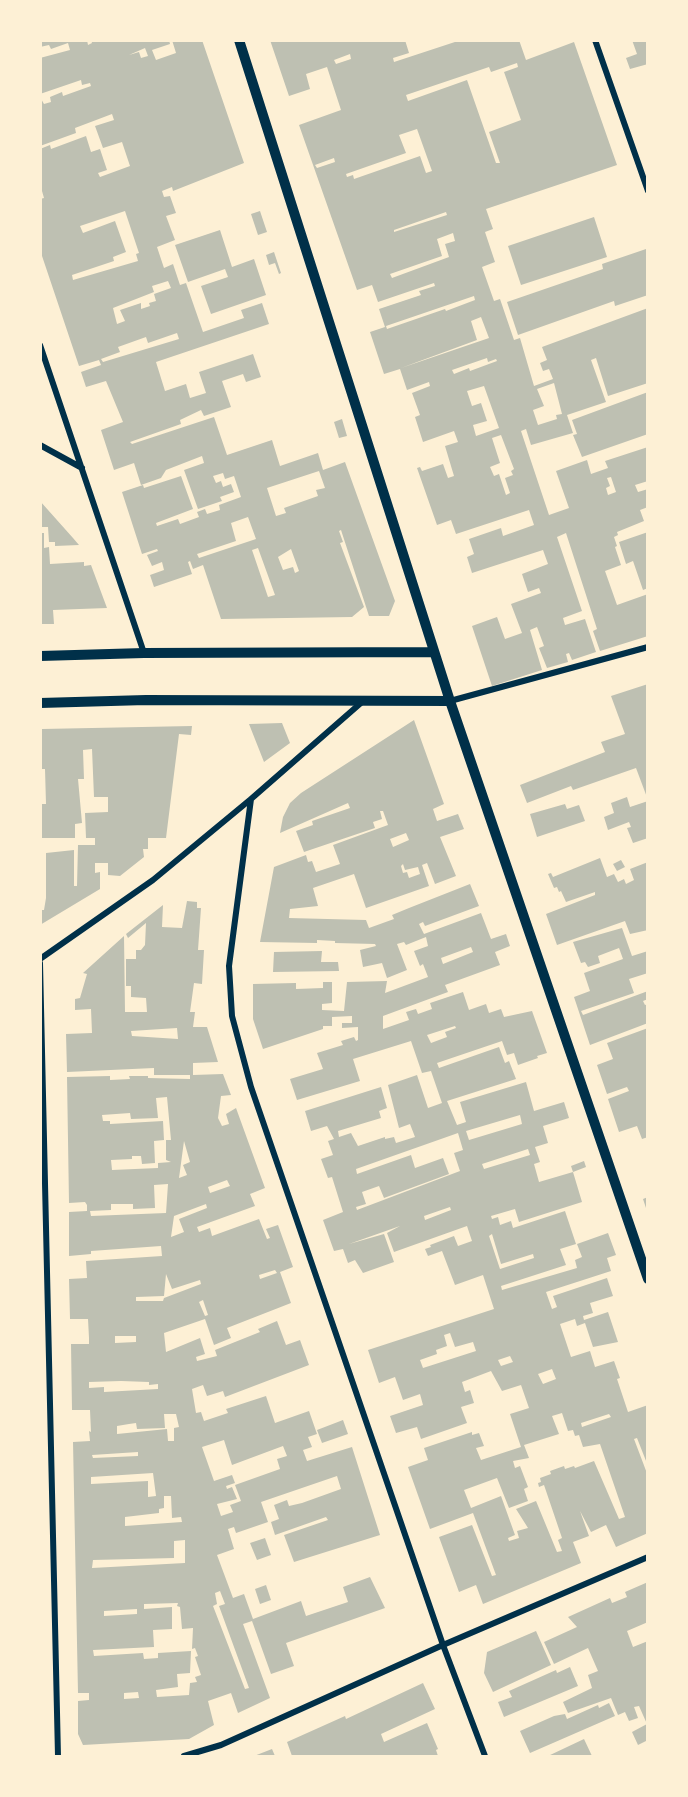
<!DOCTYPE html>
<style>
body{margin:0}
#map{position:relative;width:688px;height:1797px;overflow:hidden;background:#fdf0d5;font-family:"DejaVu Sans",sans-serif}
canvas{display:block}
.frame{position:absolute;inset:0;border:42px solid #fdf0d5;pointer-events:none}
</style>
<div id="map">
<canvas width="688" height="1797"></canvas>
<div class="frame"></div>
</div>
<script>
const g = document.querySelector('canvas').getContext('2d');
g.lineJoin = 'round';
function paint(path, color) { g.fillStyle = color; g.fill(path, 'evenodd'); }
function strokePath(path, color, width, dash) { g.strokeStyle = color; g.lineWidth = width; g.lineCap = dash ? 'butt' : 'round'; g.setLineDash(dash || []); g.stroke(path); }
const building = new Path2D(`
 M 40,40 L 87,40 L 88,45 L 92,43 L 91,40 L 169,40 L 170,44 L 152,50 L 156,60 L 176,53 L 172,40 L 202,40 L 244,163 L 173,191 L 172,187 L 162,191 L 164,197 L 170,196 L 176,213 L 166,216 L 175,240 L 157,247 L 164,268 L 173,264 L 180,285 L 186,283 L 203,332 L 244,318 L 241,310 L 262,303 L 269,324 L 156,362 L 165,391 L 186,384 L 190,398 L 206,393 L 199,372 L 253,354 L 261,377 L 246,382 L 243,374 L 222,381 L 231,407 L 204,416 L 201,410 L 180,420 L 181,424 L 130,442 L 132,444 L 214,417 L 227,455 L 272,440 L 280,466 L 318,453 L 323,470 L 345,462 L 395,601 L 389,616 L 369,616 L 341,530 L 339,531 L 343,542 L 340,543 L 364,607 L 352,617 L 221,619 L 203,565 L 193,569 L 190,561 L 188,562 L 192,574 L 154,587 L 150,575 L 164,570 L 162,562 L 152,566 L 147,555 L 158,551 L 157,549 L 142,554 L 122,492 L 143,485 L 144,488 L 181,476 L 193,509 L 156,523 L 157,526 L 178,519 L 180,524 L 199,517 L 197,512 L 205,509 L 207,514 L 220,510 L 219,505 L 241,497 L 234,476 L 225,479 L 223,473 L 213,476 L 216,483 L 221,481 L 223,487 L 231,484 L 234,492 L 220,497 L 222,501 L 198,509 L 184,470 L 204,463 L 202,456 L 166,470 L 161,478 L 141,485 L 134,463 L 114,470 L 101,430 L 123,422 L 106,381 L 86,387 L 81,372 L 101,365 L 99,360 L 79,366 L 40,250 L 40,199 L 44,198 L 40,184 L 40,149 L 50,145 L 51,149 L 86,136 L 91,152 L 100,149 L 107,170 L 98,173 L 100,177 L 130,166 L 122,142 L 103,148 L 95,126 L 114,120 L 112,114 L 75,128 L 76,133 L 40,146 L 40,97 L 44,104 L 51,102 L 50,97 L 62,92 L 63,96 L 91,86 L 90,83 L 82,85 L 81,80 L 40,94 L 40,58 L 70,50 L 68,43 L 51,49 L 49,45 L 40,47 ZM 145,48 L 148,56 L 141,58 L 139,52 L 129,55 ZM 125,211 L 139,253 L 136,254 L 138,261 L 73,280 L 72,275 L 114,261 L 113,257 L 126,252 L 115,221 L 83,233 L 80,226 ZM 168,281 L 171,288 L 154,294 L 156,301 L 149,303 L 150,306 L 141,309 L 141,303 L 120,310 L 125,321 L 117,324 L 113,308 L 154,292 L 152,286 ZM 177,333 L 179,339 L 103,362 L 101,359 L 120,352 L 118,347 L 146,337 L 148,343 ZM 319,471 L 325,488 L 316,490 L 318,496 L 284,508 L 286,513 L 276,516 L 267,488 ZM 248,517 L 256,539 L 199,558 L 197,554 L 236,541 L 231,523 ZM 258,548 L 275,595 L 268,597 L 252,550 ZM 291,549 L 299,571 L 295,573 L 293,567 L 283,570 L 278,557 Z
 M 270,40 L 405,40 L 409,53 L 393,58 L 394,62 L 461,40 L 519,40 L 526,60 L 574,42 L 617,165 L 486,209 L 493,229 L 485,232 L 495,262 L 482,267 L 494,301 L 500,299 L 514,340 L 520,338 L 534,386 L 553,379 L 549,369 L 543,371 L 540,363 L 547,360 L 542,347 L 648,308 L 648,383 L 608,396 L 596,358 L 591,360 L 606,402 L 567,415 L 573,433 L 531,445 L 526,429 L 521,431 L 549,515 L 569,508 L 556,471 L 587,460 L 591,474 L 608,468 L 605,461 L 648,447 L 648,481 L 635,485 L 638,492 L 648,489 L 648,507 L 640,510 L 644,521 L 617,532 L 618,535 L 614,537 L 617,546 L 615,547 L 621,565 L 605,571 L 617,605 L 648,594 L 648,636 L 600,651 L 593,631 L 597,629 L 566,533 L 557,537 L 582,611 L 563,618 L 565,625 L 585,619 L 596,652 L 572,660 L 569,653 L 566,654 L 568,662 L 547,668 L 539,648 L 544,646 L 537,627 L 530,630 L 542,670 L 492,686 L 472,626 L 497,617 L 505,639 L 522,633 L 511,604 L 541,593 L 539,588 L 528,592 L 522,574 L 548,564 L 543,550 L 472,573 L 467,557 L 474,554 L 469,539 L 501,528 L 503,536 L 534,525 L 529,510 L 456,534 L 451,520 L 437,525 L 417,468 L 420,467 L 422,471 L 443,464 L 448,478 L 454,476 L 445,446 L 458,442 L 454,431 L 423,442 L 415,417 L 420,415 L 412,393 L 430,386 L 429,382 L 407,390 L 400,369 L 384,374 L 370,332 L 385,327 L 379,309 L 421,295 L 419,291 L 435,286 L 434,283 L 378,302 L 372,285 L 357,290 L 299,125 L 341,110 L 327,67 L 306,74 L 310,89 L 289,96 ZM 350,54 L 351,59 L 336,64 L 334,60 ZM 517,63 L 518,67 L 504,72 L 521,120 L 489,132 L 500,163 L 496,163 L 467,80 L 408,101 L 406,95 L 489,67 L 491,72 ZM 417,129 L 432,171 L 426,173 L 420,156 L 354,179 L 353,175 L 347,177 L 346,174 L 406,153 L 399,135 ZM 334,158 L 335,162 L 317,168 L 315,165 ZM 446,212 L 447,215 L 394,232 L 394,230 ZM 453,233 L 455,241 L 445,244 L 449,257 L 392,278 L 390,274 L 442,256 L 437,239 ZM 474,296 L 475,300 L 446,311 L 445,309 L 387,329 L 386,326 ZM 481,317 L 489,338 L 401,368 L 477,340 L 471,321 ZM 487,358 L 488,362 L 496,359 L 497,361 L 470,371 L 469,368 L 454,374 L 452,370 ZM 554,383 L 562,414 L 556,415 L 557,419 L 538,425 L 533,410 L 544,406 L 537,389 ZM 484,386 L 499,428 L 476,436 L 473,425 L 487,421 L 481,403 L 472,406 L 467,391 ZM 501,435 L 514,469 L 511,471 L 513,475 L 505,478 L 510,493 L 506,495 L 499,474 L 494,476 L 490,467 L 500,463 L 492,438 ZM 611,477 L 616,492 L 608,495 L 606,488 L 610,486 L 607,478 Z
 M 632,40 L 648,40 L 648,64 L 630,69 L 626,58 L 637,54 Z
 M 260,211 L 267,232 L 258,235 L 251,214 Z
 M 594,217 L 607,257 L 521,285 L 508,246 Z
 M 220,230 L 232,267 L 254,259 L 266,295 L 211,314 L 201,286 L 228,277 L 225,269 L 188,282 L 175,245 Z
 M 646,249 L 648,295 L 615,306 L 614,301 L 518,335 L 507,302 L 603,269 L 602,264 Z
 M 274,252 L 281,273 L 279,274 L 275,263 L 269,265 L 266,255 Z
 M 648,392 L 648,434 L 582,457 L 573,435 L 577,434 L 572,420 Z
 M 342,419 L 347,436 L 339,438 L 334,422 Z
 M 40,501 L 73,538 L 79,545 L 55,546 L 55,542 L 49,542 L 48,527 L 40,527 Z
 M 648,532 L 648,588 L 643,590 L 633,561 L 626,564 L 619,542 Z
 M 40,533 L 44,533 L 44,548 L 49,547 L 50,564 L 84,562 L 84,566 L 91,565 L 107,608 L 53,610 L 54,624 L 40,624 Z
 M 648,684 L 648,800 L 636,768 L 573,790 L 571,786 L 527,803 L 520,785 L 605,752 L 601,742 L 625,734 L 611,696 Z
 M 414,720 L 444,804 L 433,809 L 437,821 L 458,814 L 464,829 L 440,837 L 456,876 L 435,884 L 427,863 L 422,865 L 429,886 L 366,908 L 354,874 L 313,888 L 318,906 L 290,909 L 289,918 L 366,920 L 369,928 L 394,919 L 392,915 L 409,908 L 470,884 L 479,906 L 425,926 L 423,922 L 419,924 L 424,934 L 481,913 L 491,939 L 506,934 L 510,946 L 495,952 L 500,965 L 445,985 L 448,992 L 383,1016 L 383,1029 L 409,1020 L 406,1012 L 416,1009 L 418,1014 L 432,1009 L 430,1003 L 463,992 L 469,1010 L 486,1004 L 489,1013 L 501,1009 L 504,1017 L 532,1011 L 547,1053 L 537,1056 L 538,1058 L 518,1065 L 514,1053 L 507,1055 L 502,1041 L 437,1063 L 439,1068 L 499,1047 L 505,1063 L 509,1061 L 516,1079 L 447,1101 L 457,1125 L 466,1122 L 460,1102 L 526,1082 L 534,1111 L 564,1102 L 569,1118 L 543,1126 L 548,1143 L 535,1147 L 540,1162 L 534,1164 L 539,1182 L 573,1172 L 582,1202 L 519,1222 L 515,1209 L 491,1216 L 492,1219 L 498,1217 L 500,1225 L 511,1221 L 513,1228 L 565,1211 L 576,1244 L 560,1249 L 566,1265 L 501,1286 L 502,1290 L 577,1268 L 575,1260 L 582,1257 L 577,1244 L 608,1233 L 616,1255 L 607,1258 L 611,1271 L 546,1292 L 552,1309 L 557,1307 L 553,1296 L 607,1278 L 613,1296 L 590,1303 L 593,1313 L 583,1316 L 584,1320 L 608,1312 L 618,1342 L 593,1347 L 585,1323 L 577,1326 L 575,1319 L 560,1324 L 571,1357 L 590,1351 L 595,1367 L 614,1361 L 620,1378 L 617,1379 L 628,1412 L 648,1405 L 648,1466 L 637,1438 L 634,1439 L 648,1476 L 648,1533 L 616,1547 L 606,1525 L 591,1532 L 580,1511 L 589,1536 L 573,1542 L 581,1563 L 483,1604 L 476,1585 L 459,1592 L 439,1537 L 472,1525 L 492,1576 L 496,1575 L 473,1513 L 430,1529 L 408,1467 L 428,1460 L 424,1448 L 472,1432 L 472,1435 L 479,1433 L 484,1446 L 476,1448 L 481,1460 L 521,1447 L 510,1414 L 529,1408 L 521,1385 L 502,1391 L 491,1371 L 462,1382 L 465,1392 L 470,1390 L 474,1403 L 461,1407 L 467,1423 L 421,1439 L 417,1427 L 396,1433 L 390,1416 L 423,1405 L 420,1394 L 403,1400 L 395,1377 L 379,1383 L 368,1350 L 494,1309 L 483,1275 L 455,1285 L 442,1251 L 428,1256 L 425,1249 L 431,1247 L 430,1245 L 454,1236 L 458,1246 L 472,1241 L 467,1226 L 394,1252 L 387,1233 L 400,1226 L 349,1244 L 384,1234 L 394,1262 L 363,1273 L 355,1260 L 348,1263 L 343,1249 L 334,1251 L 329,1237 L 323,1220 L 343,1212 L 332,1177 L 328,1178 L 321,1159 L 333,1155 L 328,1141 L 334,1139 L 327,1126 L 311,1131 L 305,1111 L 381,1087 L 387,1108 L 379,1111 L 381,1118 L 338,1131 L 339,1137 L 351,1133 L 358,1146 L 385,1137 L 385,1139 L 394,1137 L 396,1143 L 415,1137 L 410,1124 L 399,1128 L 388,1085 L 417,1075 L 428,1108 L 442,1103 L 431,1071 L 422,1073 L 411,1041 L 353,1059 L 360,1081 L 297,1100 L 290,1079 L 323,1069 L 317,1053 L 343,1045 L 341,1041 L 354,1037 L 356,1041 L 358,1040 L 358,1027 L 342,1028 L 342,1023 L 352,1023 L 352,1016 L 332,1017 L 332,1026 L 323,1026 L 323,1029 L 263,1049 L 253,1019 L 253,984 L 296,983 L 296,989 L 323,988 L 323,982 L 332,982 L 332,1003 L 322,1004 L 322,1010 L 344,1011 L 347,982 L 387,981 L 385,993 L 428,977 L 423,964 L 420,966 L 414,951 L 428,946 L 426,937 L 406,945 L 404,942 L 397,944 L 407,970 L 387,978 L 382,963 L 363,967 L 360,950 L 376,946 L 375,944 L 335,943 L 335,941 L 317,940 L 317,943 L 260,942 L 274,867 L 306,855 L 308,862 L 312,861 L 316,872 L 340,864 L 333,845 L 388,825 L 383,811 L 380,811 L 382,819 L 373,822 L 375,828 L 304,852 L 296,831 L 313,825 L 312,821 L 350,808 L 348,803 L 280,833 L 283,817 L 290,803 L 301,793 ZM 406,833 L 409,840 L 393,847 L 390,839 ZM 403,864 L 405,870 L 418,867 L 420,874 L 409,878 L 407,872 L 403,873 L 401,866 ZM 471,947 L 473,952 L 443,964 L 441,958 ZM 455,1026 L 456,1028 L 445,1032 L 447,1037 L 431,1043 L 427,1035 ZM 520,1115 L 522,1124 L 469,1140 L 466,1131 ZM 458,1133 L 463,1150 L 454,1153 L 460,1171 L 357,1210 L 356,1207 L 366,1204 L 362,1192 L 379,1186 L 384,1198 L 449,1174 L 443,1158 L 415,1168 L 411,1155 L 357,1174 L 356,1169 ZM 528,1149 L 530,1155 L 484,1169 L 482,1164 ZM 450,1207 L 451,1210 L 425,1220 L 424,1216 ZM 492,1234 L 501,1264 L 533,1254 L 534,1258 L 500,1269 L 489,1236 ZM 450,1333 L 455,1347 L 473,1342 L 476,1351 L 423,1368 L 420,1360 L 437,1354 L 436,1350 L 447,1346 L 444,1335 ZM 510,1356 L 513,1362 L 501,1366 L 498,1360 ZM 552,1369 L 556,1379 L 543,1384 L 538,1374 ZM 562,1413 L 568,1431 L 573,1430 L 575,1436 L 579,1435 L 583,1447 L 600,1444 L 625,1517 L 619,1519 L 594,1461 L 575,1468 L 574,1466 L 565,1469 L 564,1466 L 550,1471 L 551,1474 L 540,1478 L 541,1482 L 538,1483 L 539,1487 L 544,1485 L 562,1538 L 558,1540 L 562,1551 L 557,1552 L 536,1501 L 516,1509 L 528,1528 L 517,1531 L 519,1538 L 509,1541 L 508,1538 L 515,1535 L 501,1496 L 471,1508 L 464,1490 L 497,1478 L 509,1508 L 528,1501 L 524,1489 L 528,1487 L 520,1466 L 515,1468 L 513,1461 L 529,1458 L 524,1445 L 559,1434 L 552,1416 ZM 609,1414 L 611,1417 L 582,1427 L 581,1423 Z
 M 282,723 L 290,743 L 264,762 L 249,724 Z
 M 192,726 L 191,735 L 179,734 L 166,838 L 148,838 L 148,849 L 143,849 L 144,857 L 120,876 L 108,875 L 108,863 L 95,863 L 95,873 L 100,872 L 100,889 L 40,925 L 40,910 L 44,910 L 46,898 L 46,853 L 74,850 L 74,886 L 77,886 L 78,845 L 95,845 L 95,838 L 86,838 L 85,813 L 108,812 L 108,797 L 94,797 L 92,749 L 83,750 L 84,779 L 78,779 L 82,823 L 75,824 L 75,838 L 40,838 L 40,804 L 46,804 L 45,769 L 40,769 L 42,729 Z
 M 627,797 L 630,807 L 648,801 L 648,838 L 633,843 L 627,828 L 631,827 L 629,822 L 608,830 L 604,817 L 614,813 L 611,803 Z
 M 565,804 L 567,809 L 579,805 L 585,821 L 537,837 L 530,814 Z
 M 600,858 L 607,877 L 614,874 L 618,882 L 624,879 L 626,884 L 634,880 L 630,869 L 648,862 L 648,930 L 630,934 L 625,921 L 557,945 L 546,914 L 595,895 L 595,892 L 566,902 L 561,891 L 559,892 L 557,887 L 554,888 L 548,874 L 551,873 L 553,877 Z
 M 621,860 L 625,867 L 617,871 L 613,864 Z
 M 187,901 L 197,902 L 197,908 L 201,908 L 198,950 L 204,950 L 202,984 L 194,983 L 190,1012 L 195,1012 L 193,1027 L 207,1027 L 218,1062 L 193,1063 L 193,1075 L 223,1074 L 231,1095 L 221,1096 L 218,1118 L 222,1126 L 229,1124 L 226,1114 L 236,1108 L 265,1188 L 250,1194 L 255,1206 L 197,1227 L 199,1232 L 210,1228 L 212,1236 L 259,1219 L 267,1239 L 270,1238 L 266,1229 L 278,1225 L 293,1267 L 280,1272 L 291,1303 L 227,1328 L 231,1338 L 214,1345 L 205,1319 L 164,1333 L 166,1352 L 200,1338 L 205,1354 L 196,1357 L 197,1361 L 217,1356 L 215,1350 L 260,1332 L 258,1329 L 277,1321 L 286,1345 L 300,1340 L 309,1365 L 225,1397 L 223,1391 L 207,1396 L 203,1385 L 192,1389 L 196,1413 L 201,1412 L 204,1421 L 228,1413 L 226,1409 L 266,1396 L 275,1423 L 309,1411 L 317,1434 L 308,1437 L 312,1447 L 303,1450 L 307,1461 L 352,1447 L 380,1535 L 294,1562 L 284,1535 L 328,1520 L 326,1517 L 275,1535 L 271,1522 L 279,1519 L 274,1505 L 287,1500 L 289,1506 L 302,1503 L 341,1489 L 337,1476 L 261,1502 L 268,1522 L 236,1533 L 234,1527 L 228,1529 L 234,1549 L 217,1555 L 233,1598 L 244,1594 L 253,1619 L 301,1601 L 306,1616 L 348,1602 L 343,1587 L 370,1577 L 385,1608 L 286,1643 L 294,1666 L 271,1674 L 252,1621 L 243,1624 L 270,1698 L 238,1713 L 231,1693 L 208,1701 L 214,1725 L 189,1739 L 83,1745 L 78,1734 L 78,1701 L 89,1700 L 89,1693 L 78,1693 L 73,1442 L 90,1441 L 89,1431 L 91,1432 L 90,1410 L 72,1410 L 71,1344 L 89,1344 L 89,1338 L 88,1319 L 70,1319 L 69,1279 L 87,1278 L 86,1261 L 162,1256 L 161,1246 L 91,1251 L 91,1254 L 69,1256 L 69,1212 L 87,1211 L 87,1205 L 85,1202 L 69,1203 L 67,1077 L 110,1076 L 110,1080 L 130,1079 L 129,1076 L 148,1076 L 148,1078 L 190,1079 L 190,1075 L 154,1075 L 154,1068 L 67,1072 L 66,1034 L 92,1033 L 91,1009 L 75,1010 L 75,999 L 80,998 L 87,974 L 83,973 L 124,936 L 125,1012 L 147,1012 L 146,998 L 131,997 L 131,986 L 126,986 L 126,959 L 136,959 L 136,950 L 141,950 L 145,945 L 146,923 L 128,938 L 126,934 L 163,905 L 162,927 L 182,928 ZM 177,1028 L 178,1039 L 132,1036 L 131,1031 ZM 167,1097 L 171,1140 L 166,1140 L 166,1160 L 171,1162 L 158,1163 L 158,1168 L 112,1170 L 111,1160 L 132,1159 L 132,1156 L 141,1156 L 142,1164 L 155,1163 L 154,1141 L 164,1140 L 163,1121 L 110,1124 L 110,1121 L 103,1121 L 102,1115 L 130,1113 L 131,1119 L 158,1118 L 156,1098 ZM 184,1141 L 190,1162 L 183,1165 L 187,1175 L 179,1178 ZM 227,1180 L 230,1186 L 210,1193 L 208,1187 ZM 168,1184 L 166,1213 L 91,1216 L 90,1211 L 111,1210 L 111,1204 L 133,1204 L 133,1209 L 155,1208 L 154,1185 ZM 206,1204 L 207,1208 L 179,1219 L 184,1232 L 171,1237 L 174,1216 ZM 275,1270 L 277,1273 L 260,1279 L 259,1275 ZM 166,1274 L 172,1289 L 200,1280 L 201,1284 L 164,1298 L 163,1301 L 136,1301 L 136,1297 L 164,1296 ZM 203,1300 L 208,1315 L 205,1316 L 199,1302 ZM 115,1336 L 136,1336 L 136,1342 L 115,1343 ZM 121,1381 L 149,1382 L 149,1385 L 158,1384 L 158,1389 L 104,1392 L 104,1387 L 89,1388 L 89,1382 ZM 164,1414 L 176,1414 L 179,1427 L 174,1428 L 174,1441 L 168,1441 L 167,1429 L 117,1434 L 117,1426 L 129,1424 L 136,1423 L 137,1429 L 165,1428 ZM 224,1440 L 232,1465 L 283,1446 L 287,1456 L 277,1459 L 280,1469 L 235,1485 L 241,1501 L 230,1505 L 233,1512 L 221,1516 L 217,1504 L 237,1499 L 232,1487 L 227,1489 L 226,1486 L 235,1483 L 232,1475 L 214,1481 L 202,1447 ZM 138,1452 L 138,1456 L 93,1458 L 92,1455 ZM 153,1473 L 156,1496 L 148,1497 L 148,1481 L 91,1484 L 91,1477 ZM 164,1496 L 171,1496 L 172,1518 L 181,1517 L 182,1522 L 125,1526 L 125,1517 L 159,1513 L 159,1509 L 164,1508 ZM 185,1540 L 185,1563 L 92,1568 L 93,1560 L 174,1558 L 174,1541 ZM 220,1591 L 225,1604 L 219,1606 L 249,1688 L 245,1689 L 213,1606 L 217,1604 L 215,1593 ZM 178,1603 L 177,1606 L 180,1607 L 182,1629 L 193,1628 L 192,1649 L 195,1648 L 198,1656 L 195,1657 L 201,1675 L 195,1677 L 197,1682 L 190,1683 L 189,1695 L 157,1697 L 156,1690 L 178,1687 L 177,1674 L 190,1673 L 191,1651 L 158,1653 L 158,1658 L 144,1659 L 143,1653 L 94,1656 L 93,1650 L 154,1647 L 153,1630 L 172,1629 L 172,1607 L 144,1609 L 144,1604 ZM 137,1609 L 137,1614 L 104,1616 L 104,1611 ZM 138,1692 L 139,1698 L 124,1699 L 124,1693 Z
 M 622,928 L 632,956 L 648,951 L 648,973 L 629,979 L 634,993 L 581,1011 L 583,1015 L 648,991 L 648,999 L 643,1001 L 645,1005 L 648,1004 L 648,1023 L 590,1045 L 574,997 L 590,991 L 584,973 L 623,959 L 619,948 L 598,956 L 600,963 L 588,967 L 585,962 L 581,963 L 573,942 Z
 M 322,951 L 321,962 L 338,962 L 339,971 L 273,972 L 274,952 Z
 M 648,1028 L 648,1137 L 642,1139 L 637,1126 L 619,1132 L 608,1099 L 629,1091 L 627,1087 L 607,1094 L 597,1065 L 613,1059 L 607,1043 Z
 M 584,1161 L 586,1167 L 573,1172 L 571,1166 Z
 M 648,1197 L 648,1211 L 647,1211 L 643,1199 Z
 M 343,1420 L 348,1434 L 322,1443 L 317,1430 Z
 M 265,1538 L 271,1555 L 257,1560 L 250,1543 Z
 M 648,1582 L 648,1622 L 627,1631 L 633,1647 L 648,1641 L 648,1740 L 638,1745 L 632,1732 L 647,1724 L 639,1706 L 634,1707 L 638,1718 L 629,1721 L 625,1712 L 618,1715 L 611,1698 L 568,1713 L 563,1702 L 592,1688 L 588,1675 L 598,1671 L 588,1648 L 554,1664 L 544,1642 L 577,1627 L 568,1617 L 610,1598 L 612,1603 L 627,1597 L 625,1592 Z
 M 266,1585 L 271,1600 L 260,1604 L 255,1589 Z
 M 536,1631 L 551,1665 L 493,1692 L 484,1673 L 487,1652 Z
 M 570,1667 L 578,1686 L 504,1717 L 498,1702 L 512,1697 L 509,1691 L 556,1670 L 557,1673 Z
 M 423,1683 L 435,1709 L 381,1734 L 384,1742 L 427,1723 L 438,1749 L 436,1750 L 438,1756 L 292,1756 L 287,1742 L 345,1716 L 346,1719 Z
 M 609,1703 L 615,1716 L 530,1753 L 520,1731 L 554,1716 L 565,1714 L 567,1719 L 598,1705 L 599,1708 Z
 M 584,1739 L 592,1756 L 548,1756 Z
 M 272,1749 L 275,1756 L 254,1756 Z`);
const minor = new Path2D(`
 M 595,40 L 648,191
 M 40,345 L 144,653
 M 40,445 L 82,468
 M 450,701 L 648,647
 M 251,799 L 229,966 L 232,1016 L 251,1087 L 443,1645 L 485,1756
 M 40,959 L 153,880 L 251,799 L 362,702
 M 40,963 L 58,1756
 M 184,1756 L 221,1745 L 443,1645 L 648,1557`);
const tertiary = new Path2D(`
 M 239,40 L 450,701 L 648,1279
 M 40,656 L 144,653 L 433,652
 M 40,703 L 146,700 L 450,701`);
paint(building, '#bec0b2');
strokePath(minor, '#003049', 6);
strokePath(tertiary, '#003049', 10);
</script>
